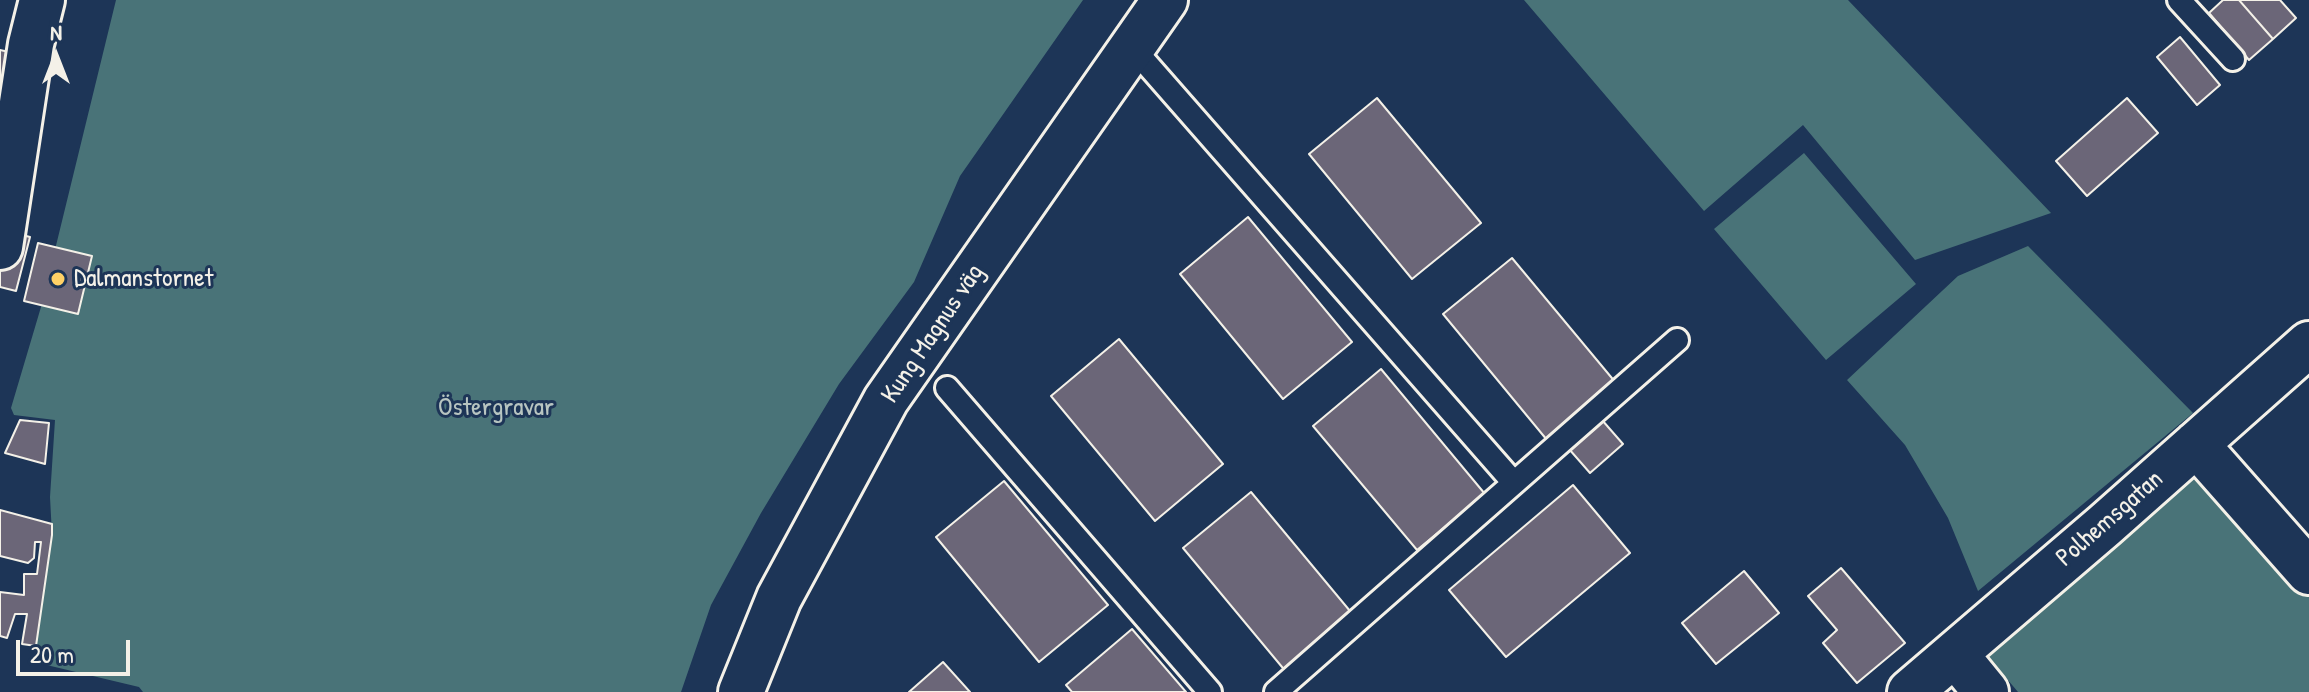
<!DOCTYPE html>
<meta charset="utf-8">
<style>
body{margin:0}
#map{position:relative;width:2309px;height:692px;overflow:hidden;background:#1d3557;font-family:"Patrick Hand",sans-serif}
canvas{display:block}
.north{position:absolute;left:16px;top:16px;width:80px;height:80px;-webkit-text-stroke:6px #1d3557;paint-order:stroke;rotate:0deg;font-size:22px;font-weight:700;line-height:32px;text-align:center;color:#f4f1e8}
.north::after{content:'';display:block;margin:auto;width:28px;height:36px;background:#f4f1e8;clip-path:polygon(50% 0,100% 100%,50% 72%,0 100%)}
.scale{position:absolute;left:16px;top:640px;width:114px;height:36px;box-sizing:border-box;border:4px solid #f4f1e8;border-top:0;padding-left:10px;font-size:24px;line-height:28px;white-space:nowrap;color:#f4f1e8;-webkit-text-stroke:6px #1d3557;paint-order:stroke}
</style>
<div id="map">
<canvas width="2309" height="692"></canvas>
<div class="north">N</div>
<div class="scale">20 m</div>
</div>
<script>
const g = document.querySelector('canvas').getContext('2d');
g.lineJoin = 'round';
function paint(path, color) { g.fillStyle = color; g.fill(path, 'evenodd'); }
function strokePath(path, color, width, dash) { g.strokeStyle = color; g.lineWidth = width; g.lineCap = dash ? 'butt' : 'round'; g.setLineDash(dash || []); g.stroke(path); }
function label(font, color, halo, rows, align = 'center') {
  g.font = font + ' "Patrick Hand",sans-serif'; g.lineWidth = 6; g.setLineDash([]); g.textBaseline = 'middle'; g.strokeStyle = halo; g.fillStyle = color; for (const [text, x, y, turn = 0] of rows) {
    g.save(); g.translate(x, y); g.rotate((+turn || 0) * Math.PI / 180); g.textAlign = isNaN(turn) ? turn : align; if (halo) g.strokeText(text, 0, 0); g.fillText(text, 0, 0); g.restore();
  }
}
const green = new Path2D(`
 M 116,0 L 1083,0 L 960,176 L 914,282 L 839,384 L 761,513 L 711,605 L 681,692 L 143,692 L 139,687 L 34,662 L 52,535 L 50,497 L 55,420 L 14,415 L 11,408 L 41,307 Z
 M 1524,0 L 1848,0 L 2051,213 L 1915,260 L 1803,125 L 1704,211 Z
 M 1804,153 L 1916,284 L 1826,360 L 1714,229 Z
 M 2028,246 L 2193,413 L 1978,591 L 1948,518 L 1905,445 L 1847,380 L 1958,276 Z
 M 2195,469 L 2309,596 L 2309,692 L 2018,692 L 1986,654 Z`);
const building = new Path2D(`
 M 2223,0 L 2239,0 L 2273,39 L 2249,60 L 2209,13 Z
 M 2239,0 L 2280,0 L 2296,18 L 2273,39 Z
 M 2180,37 L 2220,85 L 2197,105 L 2157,57 Z
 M 0,50 L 9,52 L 0,93 Z
 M 1377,98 L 1481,223 L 1412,279 L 1309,154 Z
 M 2127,98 L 2158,133 L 2087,196 L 2056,161 Z
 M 1248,217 L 1352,342 L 1283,399 L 1180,274 Z
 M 0,229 L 30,237 L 16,291 L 0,287 Z
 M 38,243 L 92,256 L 78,314 L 24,301 Z
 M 1512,258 L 1616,383 L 1547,440 L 1443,314 Z
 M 1119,339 L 1223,464 L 1155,521 L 1051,396 Z
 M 1381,369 L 1485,494 L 1417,550 L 1313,426 Z
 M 20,420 L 49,423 L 45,464 L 5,453 Z
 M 1602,420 L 1623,444 L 1590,473 L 1569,449 Z
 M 1004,481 L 1108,605 L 1039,662 L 936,537 Z
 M 1573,485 L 1630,553 L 1506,657 L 1449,590 Z
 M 1251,492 L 1355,617 L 1287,673 L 1183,548 Z
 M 0,510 L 52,524 L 52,535 L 36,646 L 22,644 L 27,614 L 15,614 L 7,638 L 0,636 L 0,592 L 24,595 L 24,574 L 37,574 L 41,542 L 35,542 L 34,558 L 28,563 L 0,556 Z
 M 1841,568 L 1905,643 L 1857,683 L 1823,643 L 1837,630 L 1808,596 Z
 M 1744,571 L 1779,613 L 1716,664 L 1682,623 Z
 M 1132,629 L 1186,692 L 1072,692 L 1066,685 Z
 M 943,662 L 970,692 L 909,692 Z`);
const service = new Path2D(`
 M 2179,0 L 2233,59
 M 1132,47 L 1514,483
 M 947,388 L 1210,692
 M 1276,692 L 1677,340`);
const minor = new Path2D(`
 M 0,247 L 31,44 L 42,0
 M 2196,444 L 2309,572
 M 1955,654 L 1986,692
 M 741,692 L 779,598 L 886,400 L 1165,0
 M 1910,692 L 2105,525 L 2309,344`);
const markers = [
 [58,279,8,"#ffd166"]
];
const poiNames = [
 ["Dalmanstornet",74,279]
];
const streetNames = [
 ["Kung Magnus väg",933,334,-56],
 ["Polhemsgatan",2110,519,-41]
];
const parkNames = [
 ["Östergravar",496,408]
];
paint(green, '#497378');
paint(building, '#6b6678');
strokePath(building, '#f4f1e8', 2);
strokePath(service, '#f4f1e8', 28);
strokePath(minor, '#f4f1e8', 50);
strokePath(service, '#1d3557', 22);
strokePath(minor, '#1d3557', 44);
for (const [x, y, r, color] of markers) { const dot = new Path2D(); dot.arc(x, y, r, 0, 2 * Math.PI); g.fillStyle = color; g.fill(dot); strokePath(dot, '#1d3557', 3); }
label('26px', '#f4f1e8', '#1d3557', poiNames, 'left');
label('26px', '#f4f1e8', '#1d3557', streetNames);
label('26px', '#b8c5c1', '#1d3557', parkNames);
</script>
